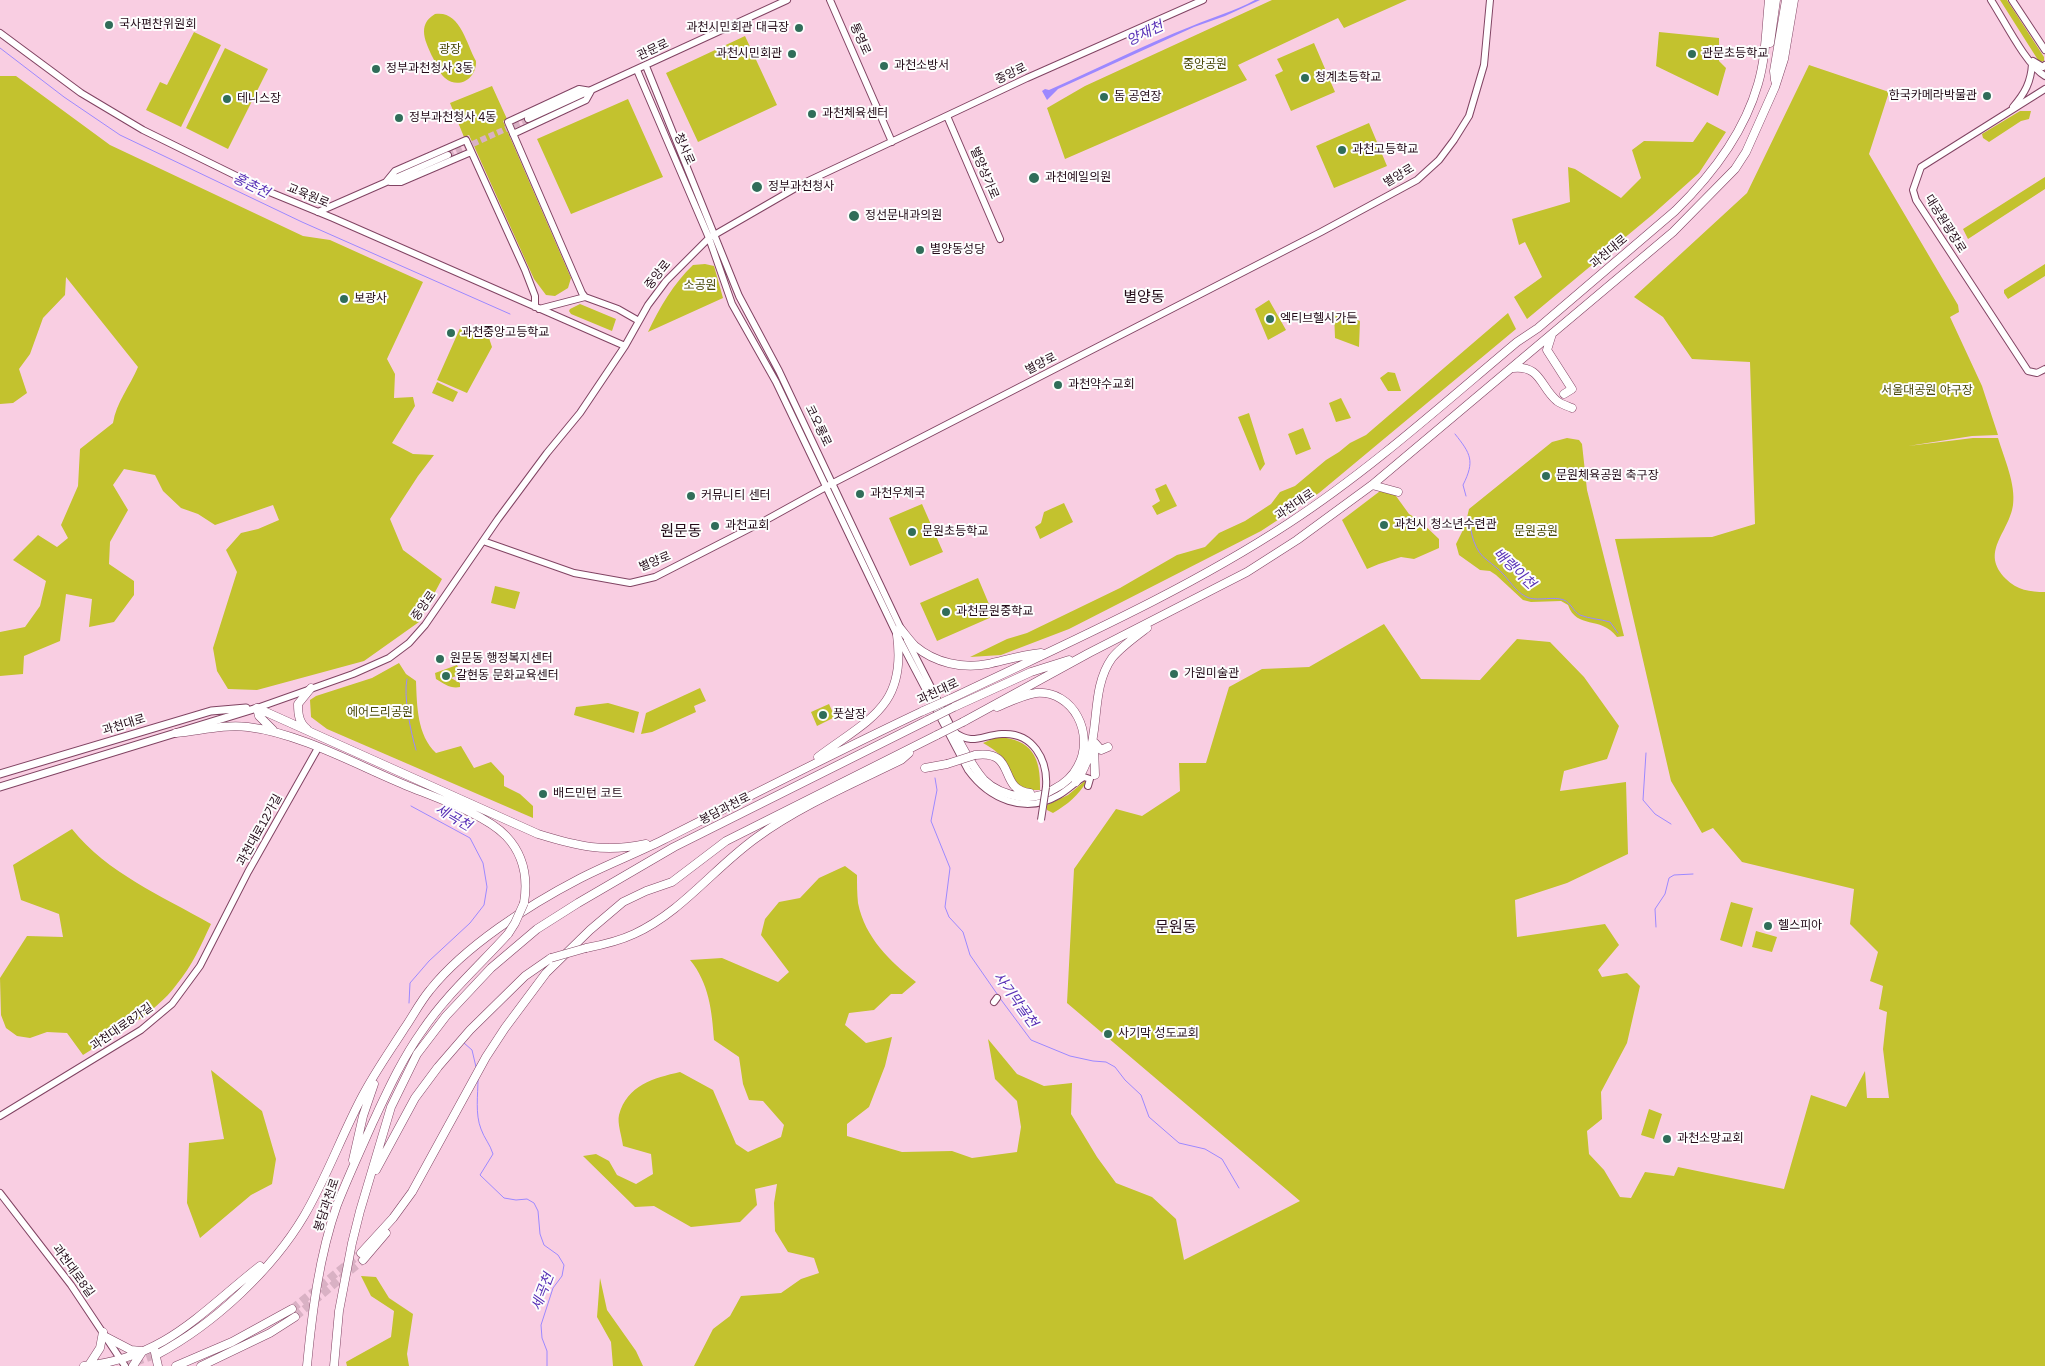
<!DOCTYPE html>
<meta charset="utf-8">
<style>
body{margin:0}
canvas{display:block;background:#f9cee2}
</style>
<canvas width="2045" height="1366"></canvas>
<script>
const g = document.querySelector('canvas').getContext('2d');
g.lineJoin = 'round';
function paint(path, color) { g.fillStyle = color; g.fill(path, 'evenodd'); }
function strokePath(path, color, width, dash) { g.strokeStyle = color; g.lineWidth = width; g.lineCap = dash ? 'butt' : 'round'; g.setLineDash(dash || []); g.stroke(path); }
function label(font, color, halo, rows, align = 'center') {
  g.font = font + ' Arial,"Noto Sans KR",sans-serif'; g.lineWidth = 4; g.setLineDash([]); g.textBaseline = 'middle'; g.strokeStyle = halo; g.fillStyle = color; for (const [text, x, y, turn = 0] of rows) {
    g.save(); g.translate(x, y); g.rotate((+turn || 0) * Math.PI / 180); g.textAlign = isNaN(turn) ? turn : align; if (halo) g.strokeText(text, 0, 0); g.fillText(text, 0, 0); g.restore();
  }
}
const green = new Path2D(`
 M 1272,0 L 1407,0 L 1344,28 L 1338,18 L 1238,65 L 1247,80 L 1065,159 L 1047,108 L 1085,86 Z
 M 2000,0 L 2007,0 L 2044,57 L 2044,61 L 2041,62 L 2038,60 Z
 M 435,14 C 460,10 466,43 476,61 C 477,78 459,90 445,78 C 439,73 437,65 433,58 C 426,43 416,25 435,14 Z
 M 194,32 L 221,45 L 181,127 L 146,110 L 160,82 L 167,85 Z
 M 1659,32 L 1719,38 L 1719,61 L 1726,68 L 1718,96 L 1656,66 Z
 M 745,36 L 777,105 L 698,142 L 666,73 Z
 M 1314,43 L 1335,92 L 1291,111 L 1275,75 L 1283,71 L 1277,59 Z
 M 225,48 L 268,69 L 228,149 L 186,128 Z
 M 1809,65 L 1889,92 L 1869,154 L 1958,305 L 1959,312 L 1950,317 L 1982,386 L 1998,435 L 1972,436 L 1908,446 L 1973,438 L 1998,438 C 2004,458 2016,484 2013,505 C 2009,533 1979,552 2006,579 C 2017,590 2030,592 2045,592 L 2045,1366 L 694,1366 L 713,1329 L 730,1316 L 741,1296 L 781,1293 L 801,1279 L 819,1273 L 814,1258 L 788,1252 L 775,1231 L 774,1203 L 777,1184 L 755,1189 L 757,1205 L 740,1222 L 691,1227 L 654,1206 L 635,1207 L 583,1156 L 596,1154 L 609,1161 L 617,1175 L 636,1184 L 653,1174 L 651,1154 L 623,1146 C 622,1137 617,1123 619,1115 C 627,1085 654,1078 680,1072 L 713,1090 L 736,1144 L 748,1152 L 781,1137 L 784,1125 L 763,1101 L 749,1100 L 743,1084 L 739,1057 L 714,1040 C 712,1011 709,983 690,960 L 722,958 L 778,982 L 789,972 L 761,935 L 765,919 L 779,902 L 800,898 L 819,878 L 845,866 L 857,875 C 857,884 857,894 858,903 C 865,938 890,961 916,982 L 902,994 L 891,994 L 874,1010 L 849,1013 L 845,1025 L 866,1043 L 892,1037 L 885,1066 L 869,1107 L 847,1124 L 847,1136 L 902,1152 L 952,1151 L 972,1158 L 1017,1152 L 1021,1127 L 1017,1101 L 995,1079 L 988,1039 L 1017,1074 L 1044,1086 L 1072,1083 L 1071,1114 L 1097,1157 L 1116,1183 L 1152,1197 L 1176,1219 L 1184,1260 L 1300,1201 L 1067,1003 L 1074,869 L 1116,809 L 1142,816 L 1180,791 L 1179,763 L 1206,763 L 1229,687 L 1262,669 L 1309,667 L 1384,624 L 1421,679 L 1480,680 L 1517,639 L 1550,642 L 1584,677 L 1619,726 L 1607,759 L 1564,771 L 1560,791 L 1626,782 L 1628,854 L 1567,883 L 1515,900 L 1517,937 L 1605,924 L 1619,945 L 1598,970 L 1602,977 L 1627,973 L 1640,986 L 1627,1043 L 1601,1092 L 1602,1119 L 1587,1131 L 1589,1154 L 1604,1170 L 1620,1197 L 1631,1198 L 1645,1172 L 1674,1176 L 1678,1167 L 1784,1189 L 1811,1095 L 1846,1107 L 1865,1071 L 1867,1098 L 1889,1098 L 1883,1049 L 1887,1012 L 1879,1009 L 1883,986 L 1870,981 L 1878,952 L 1850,924 L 1854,889 L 1742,862 L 1713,828 L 1702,833 L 1671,781 L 1615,539 L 1712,537 L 1755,524 L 1750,362 L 1692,359 L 1663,317 L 1634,297 L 1747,193 Z
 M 0,76 L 16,76 L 110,145 L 303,236 L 330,240 L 423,282 L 387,359 L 395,374 L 394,398 L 413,397 L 415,406 L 392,443 L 413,454 L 434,455 L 418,476 L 390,519 L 403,550 L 442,579 L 419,622 L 364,661 L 257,690 L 228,689 L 217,671 L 213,648 L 237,572 L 226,550 L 241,533 L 258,529 L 279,520 L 273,505 L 215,525 L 198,514 L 181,508 L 163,491 L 155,475 L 124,469 L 113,485 L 128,510 L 110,542 L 109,564 L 134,581 L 134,595 L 114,622 L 89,627 L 92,599 L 66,594 L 60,641 L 24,656 L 23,674 L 0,676 L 0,632 L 25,627 L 40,606 L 46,581 L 13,560 L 38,535 L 57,547 L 68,538 L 61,525 L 78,486 L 80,449 L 113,423 C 116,403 130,386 138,367 L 66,277 L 65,295 L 43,318 L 30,354 L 19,369 L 27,393 L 13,403 L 0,404 Z
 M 492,86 L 507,119 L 503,121 L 571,278 L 568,288 L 555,296 L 546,295 L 534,279 L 469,135 L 464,137 L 450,103 Z
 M 628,99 L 663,177 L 571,214 L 537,139 Z
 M 2020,111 L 2031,111 L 2029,119 L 2021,121 L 1989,142 L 1983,138 L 1982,134 Z
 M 1707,122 L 1726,132 L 1699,173 L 1652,215 L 1527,319 L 1514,297 L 1542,277 L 1525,242 L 1519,245 L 1512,219 L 1570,202 L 1568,167 L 1575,169 L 1621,198 L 1641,178 L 1632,150 L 1644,141 L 1693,142 Z
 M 1369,123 L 1387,166 L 1334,188 L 1316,146 Z
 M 2045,177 L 2045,189 L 1968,239 L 1963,229 Z
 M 705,264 L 714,266 L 723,298 L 648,332 C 659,308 674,283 693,265 Z
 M 2045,264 L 2045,276 L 2008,299 L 2004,293 L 2004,290 Z
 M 1269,300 L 1286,330 L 1268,340 L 1255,309 Z
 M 580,304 L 616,319 L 612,331 L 571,314 L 569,311 L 570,309 Z
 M 1334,311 L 1360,321 L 1359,347 L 1335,338 Z
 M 1508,313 L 1516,329 L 1319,493 L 1261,531 L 1069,629 L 1001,655 L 970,657 L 1007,639 L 1027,633 L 1120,588 L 1177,555 L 1205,547 L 1219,533 L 1245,521 L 1271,504 L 1280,492 L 1295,486 L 1326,460 L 1339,452 L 1350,443 L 1366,435 Z
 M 461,326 L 489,338 L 492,347 L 467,393 L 437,380 Z
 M 1388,372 L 1395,373 L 1401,391 L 1388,391 L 1380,378 Z
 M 437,382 L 458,392 L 453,402 L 432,393 Z
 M 1341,398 L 1351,418 L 1336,422 L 1329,403 Z
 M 1249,413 L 1265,464 L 1260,471 L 1238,417 Z
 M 1303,428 L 1311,449 L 1296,455 L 1288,434 Z
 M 1567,438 L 1579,440 L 1582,444 L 1587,490 L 1624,636 L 1617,637 C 1600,615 1577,630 1568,605 L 1561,601 L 1531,602 L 1523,600 L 1496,575 L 1490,571 L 1480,570 L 1459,555 L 1456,544 L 1465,526 L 1469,509 L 1552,442 Z
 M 1166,484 L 1177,506 L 1157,515 L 1152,506 L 1160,501 L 1155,489 Z
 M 1388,485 L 1409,514 L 1419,520 L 1439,539 L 1439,548 L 1414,559 L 1401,557 L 1379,564 L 1367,569 L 1342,520 Z
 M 1064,503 L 1073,522 L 1040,539 L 1035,527 L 1041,523 L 1044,512 Z
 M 922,504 L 943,552 L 910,566 L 889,518 Z
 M 978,578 L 994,616 L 937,641 L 920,603 Z
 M 495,586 L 520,592 L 515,609 L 491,603 Z
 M 399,663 L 406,674 L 416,681 C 417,706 417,735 436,753 L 461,746 L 474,768 L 491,762 L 504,776 L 504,786 L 520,794 L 533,806 L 533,818 L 327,729 L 311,717 L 310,700 L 316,696 L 372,678 Z
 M 457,665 L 461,674 L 451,678 L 460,683 L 460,687 C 451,689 444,684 436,679 L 435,673 Z
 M 700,688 L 706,701 L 694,706 L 696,712 L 652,732 L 641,734 L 646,713 Z
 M 608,703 L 639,712 L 634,733 L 574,715 L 576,707 Z
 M 829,704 L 835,717 L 817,726 L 811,712 Z
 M 997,737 C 1032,739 1041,757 1040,790 L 1030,790 L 1017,785 C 1007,764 1005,755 983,743 Z
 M 1086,780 L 1087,781 C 1078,796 1068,804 1053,813 L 1047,810 L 1047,805 L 1068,795 Z
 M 72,829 C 107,873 162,896 211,924 C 201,945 192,966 177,984 C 154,1015 115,1035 83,1055 L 67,1033 L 47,1032 L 30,1038 L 17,1036 L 6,1028 L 1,1015 L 0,978 L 27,936 L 63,937 L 59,914 L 21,900 L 13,865 Z
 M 1731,902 L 1753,908 L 1742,947 L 1720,940 Z
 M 1756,931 L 1777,937 L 1772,952 L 1752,947 Z
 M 211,1070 L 262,1111 L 276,1159 L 272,1184 L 251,1195 L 200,1238 L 187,1203 L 189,1143 L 224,1139 Z
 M 1649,1109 L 1662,1114 L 1654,1139 L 1641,1135 Z
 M 361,1276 L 376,1277 L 389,1298 L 413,1314 L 407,1354 L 409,1366 L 347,1366 L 346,1362 L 391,1337 L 394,1311 L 371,1296 Z
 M 600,1278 L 607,1310 L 636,1351 L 643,1366 L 613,1366 L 611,1342 L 597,1317 Z`);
const water = new Path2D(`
 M 1255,0 L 1260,0 L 1225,16 L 1194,27 L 1058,89 L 1047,100 L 1042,91 L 1045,89 L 1049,90 C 1097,69 1144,45 1192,26 C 1213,17 1235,11 1255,0 Z`);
const stream = new Path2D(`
 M 0,48 L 64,97 L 120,135 L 302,222 L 510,314
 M 1455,434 C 1471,454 1475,461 1463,485 L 1466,496
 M 1470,519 C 1470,533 1475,552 1487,560 C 1493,565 1499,569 1504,575 C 1512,584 1518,594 1529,598 C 1540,601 1553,596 1564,600 C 1571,603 1573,611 1580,615 C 1590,619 1600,619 1610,622 L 1618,633
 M 407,679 C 403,696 411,733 416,750
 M 1646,753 L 1643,800 L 1655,814 L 1671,824
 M 935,778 L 937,790 L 931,821 L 950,868 L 945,907 L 949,917 L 963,932 L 970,955 L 1002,1001 L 1031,1040 L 1070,1056 L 1093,1061 L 1106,1062 L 1115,1067 L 1125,1080 L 1141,1095 L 1149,1117 L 1179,1143 L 1205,1149 L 1222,1159 L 1239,1188
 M 1656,927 L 1655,909 L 1665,894 L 1669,878 L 1674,875 L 1693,874
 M 409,1003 L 410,983 L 429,961 L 470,923 L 484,905 L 487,887 L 483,863 L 470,838 L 411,806
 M 464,1043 L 472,1050 L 476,1067
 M 478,1079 C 478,1095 475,1114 481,1129 C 484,1138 490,1144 493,1154 L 480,1175 L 504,1198 L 516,1200 L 527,1199 L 534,1203 L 538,1211 L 540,1234 L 544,1245 L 558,1255 L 564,1265 L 562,1276 L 553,1288 L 541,1325 L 542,1338 L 547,1351 L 547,1366`);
const secondaryTunnel = new Path2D(`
 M 448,155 L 528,119`);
const highwayTunnel = new Path2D(`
 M 292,1309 L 361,1253
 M 295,1317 L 363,1260
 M 124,1366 L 158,1354`);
const secondary = new Path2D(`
 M 830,0 L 892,142
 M 1991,0 C 2004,20 2026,65 2045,76
 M 2012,0 L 2045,50
 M 0,33 L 81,93 L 143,130 L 267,191 L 333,218 L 625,346
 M 2033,61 L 2043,67 L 2045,65
 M 646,66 L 739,296 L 779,371 L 902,631
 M 637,70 L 709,238 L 732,304 L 776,382 L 897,635 L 968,770 C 989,799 1025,815 1059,795 C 1068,790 1075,782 1084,777 L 1090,779 L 1088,786
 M 2045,89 L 1921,167 L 1913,190 L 1916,200 L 2028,371 L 2037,373 L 2045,369
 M 2013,107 C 2025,93 2031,82 2032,64
 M 947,116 L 1000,239
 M 528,119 L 787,0
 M 513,134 L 586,100 L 591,91 L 579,89 L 508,122 L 582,293 L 585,297
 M 386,182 L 395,171 L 466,140 L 525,270 L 535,296 L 535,307
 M 390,182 L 401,182 L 471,152
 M 318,212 L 448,155
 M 539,309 L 585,297 L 618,309 L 639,321
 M 483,541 L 574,573 L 630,583 L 655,577 L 766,520 L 833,483 L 1321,232 L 1417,180 L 1439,160 L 1454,140 L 1469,116 L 1484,65 L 1490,0
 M 907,640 L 954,732 C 973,746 982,735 1002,734 C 1033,732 1048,760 1046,787
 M 257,708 L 353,674 L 389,658 L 409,643 L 425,625 L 498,519 L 547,453 L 580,413 L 625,346 L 648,305 L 666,281 L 709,238 L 806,182 L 1027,78 L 1203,0
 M 994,1002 L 997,998
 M 0,1116 L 141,1030 L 172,1004 L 200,966 L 248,872 L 318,748
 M 0,1193 L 71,1285 L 125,1366`);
const primary = new Path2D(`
 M 0,774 L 211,711 L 246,708
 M 0,787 L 257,708`);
const highway = new Path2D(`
 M 1770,43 L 1776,0
 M 1775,80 L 1774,71 L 1786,0
 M 1552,334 L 1547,350 L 1572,389 L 1564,394
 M 1513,368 C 1541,365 1540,387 1557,401 C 1561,404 1567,406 1572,408
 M 1372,485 L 1398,492
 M 900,628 C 905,634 910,641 915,646 C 935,663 963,669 988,664 C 1006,660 1022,655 1041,653
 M 950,699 C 1065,644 1182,593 1289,523 C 1370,470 1443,404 1517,342 L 1538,328 L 1675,211 C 1711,176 1744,133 1758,84 C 1766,57 1766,28 1769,0
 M 954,707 L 1031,672 L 1069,660
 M 257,708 L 538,834 C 577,846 604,853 646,844
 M 257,708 L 259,716 L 273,730
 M 963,722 L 1089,653 L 1247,572 L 1297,540 L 1372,485 L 1673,232 L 1735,169 L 1746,152 L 1775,87 L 1784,59 L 1794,0
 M 307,729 C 299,723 298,714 298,704 L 311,688
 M 954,732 C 963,748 972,767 984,780 C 994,790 1008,795 1022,797 C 1034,798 1043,796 1054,789 C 1064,784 1073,776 1078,766 C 1095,735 1074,690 1036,693 C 1023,695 1009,702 997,707
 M 176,733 C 199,731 224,724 248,727 C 299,733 357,765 405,785 C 434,797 485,814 506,836 C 524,855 528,879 524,903
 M 1095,743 L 1101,750 L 1108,747
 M 1094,745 L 1095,775
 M 975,755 C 1018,749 997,790 1030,793
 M 818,757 C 867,720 907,707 897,635
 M 925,768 L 947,764
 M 1076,782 C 1082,773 1086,765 1089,755 C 1099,724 1092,686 1112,658 C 1121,647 1135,637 1147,628
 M 586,948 C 602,945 619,941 634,934 C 682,912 714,868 756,838 C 800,806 852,784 901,760 L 909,753
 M 353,1160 L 363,1116 L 374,1084
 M 376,1170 L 415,1098 L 438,1067 L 470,1030 L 525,976 L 551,958
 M 361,1253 L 393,1218 L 412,1192 L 486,1057 L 505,1028 L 546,973 L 590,930 L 623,902 L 646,891 L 672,882 L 726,841 L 937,735
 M 363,1260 L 386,1233
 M 106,1337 L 131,1350 L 141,1351
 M 154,1348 L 158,1366
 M 158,1354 C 214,1324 272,1270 304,1216 C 327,1177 342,1134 363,1095 C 375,1072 390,1051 404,1029 C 413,1016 420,1002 430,990 C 465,946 529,905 579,879 C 606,865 635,854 663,840 C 750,796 836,752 923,711
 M 89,1365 L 100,1348 L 103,1332
 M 84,1366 C 165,1358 200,1313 260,1266
 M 133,1366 L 142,1352
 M 176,1366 L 232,1342 L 292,1309
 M 201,1366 L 270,1333 L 295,1317
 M 307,1366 C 312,1313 319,1256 337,1205 C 348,1177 361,1149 373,1122 C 388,1090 402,1059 422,1031 C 446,995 479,966 508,934
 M 334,1366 L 339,1311 L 352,1243 L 360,1211 L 391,1107 L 417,1054 L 446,1016 L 491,968 L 537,929 L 578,903 L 674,847 L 928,720`);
const secondaryBridge = new Path2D(`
 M 1041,820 L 1046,787`);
const highwayBridge = new Path2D(`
 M 923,711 L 950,699
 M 928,720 L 954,707
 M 937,735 L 963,722
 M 947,764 L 975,755
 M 508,934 L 515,923 L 524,903
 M 551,958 L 586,948`);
const markers = [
 [109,25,5,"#306d59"],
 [799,28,5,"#306d59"],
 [792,54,5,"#306d59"],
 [1692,54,5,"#306d59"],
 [884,66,5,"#306d59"],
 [376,69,5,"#306d59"],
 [1305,78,5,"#306d59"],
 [1987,96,5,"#306d59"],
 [1104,97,5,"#306d59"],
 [227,99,5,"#306d59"],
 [812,114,5,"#306d59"],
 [399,118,5,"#306d59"],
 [1342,150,5,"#306d59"],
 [1034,178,6,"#306d59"],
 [757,187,6,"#306d59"],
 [854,216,6,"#306d59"],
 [920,250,5,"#306d59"],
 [344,299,5,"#306d59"],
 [1270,319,5,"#306d59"],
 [451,333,5,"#306d59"],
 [1058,385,5,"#306d59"],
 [1546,476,5,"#306d59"],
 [860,494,5,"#306d59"],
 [691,496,5,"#306d59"],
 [1384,525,5,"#306d59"],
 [715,526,5,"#306d59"],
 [912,532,5,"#306d59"],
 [946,612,5,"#306d59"],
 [440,659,5,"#306d59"],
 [1174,674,5,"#306d59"],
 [446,676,5,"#306d59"],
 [823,715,5,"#306d59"],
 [543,794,5,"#306d59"],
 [1768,926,5,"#306d59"],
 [1108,1034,5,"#306d59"],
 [1667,1139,5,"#306d59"]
];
const poiNames = [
 ["국사편찬위원회",119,25],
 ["과천시민회관 대극장",789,28,"right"],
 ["과천시민회관",782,54,"right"],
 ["관문초등학교",1702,54],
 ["과천소방서",894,66],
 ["정부과천청사 3동",386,69],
 ["청계초등학교",1315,78],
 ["한국카메라박물관",1977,96,"right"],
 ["돔 공연장",1114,97],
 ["테니스장",237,99],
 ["과천체육센터",822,114],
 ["정부과천청사 4동",409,118],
 ["과천고등학교",1352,150],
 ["과천예일의원",1045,178],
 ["정부과천청사",768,187],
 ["정선문내과의원",865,216],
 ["별양동성당",930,250],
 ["보광사",354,299],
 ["엑티브헬시가든",1280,319],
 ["과천중앙고등학교",461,333],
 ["과천약수교회",1068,385],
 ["문원체육공원 축구장",1556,476],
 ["과천우체국",870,494],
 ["커뮤니티 센터",701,496],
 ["과천시 청소년수련관",1394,525],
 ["과천교회",725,526],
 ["문원초등학교",922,532],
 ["과천문원중학교",956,612],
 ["원문동 행정복지센터",450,659],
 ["가원미술관",1184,674],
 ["갈현동 문화교육센터",456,676],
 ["풋살장",833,715],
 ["배드민턴 코트",553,794],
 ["헬스피아",1778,926],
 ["사기막 성도교회",1118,1034],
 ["과천소망교회",1677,1139]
];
const streetNames = [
 ["통영로",860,39,66],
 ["관문로",653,50,-25],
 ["중앙로",1011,74,-25],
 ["청사로",684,149,66],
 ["별양상가로",984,173,67],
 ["별양로",1399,176,-31],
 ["교육원로",308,196,22],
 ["대공원광장로",1945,224,58],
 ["과천대로",1609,252,-40],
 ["중앙로",658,275,-51],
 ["별양로",1041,364,-27],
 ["코오롱로",818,426,64],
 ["과천대로",1295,505,-34],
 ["별양로",655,562,-22],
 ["중앙로",424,606,-55],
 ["과천대로",938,692,-25],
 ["과천대로",124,725,-17],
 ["봉담과천로",725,809,-27],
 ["과천대로12가길",260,830,-61],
 ["과천대로8가길",122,1027,-35],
 ["봉담과천로",327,1205,-71],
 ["과천대로8길",73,1271,54]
];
const parkNames = [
 ["광장",450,50],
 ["중앙공원",1205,65],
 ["소공원",700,286],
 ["서울대공원 야구장",1927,391],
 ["문원공원",1536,532],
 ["에어드리공원",380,713]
];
const waterNames = [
 ["양재천",1145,34,-25],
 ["홍촌천",251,186,26],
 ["배랭이천",1514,569,43],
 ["세곡천",453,818,30],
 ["사기막골천",1015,1000,54],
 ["세곡천",543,1292,-69]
];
const quarterNames = [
 ["별양동",1144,298],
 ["원문동",681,532],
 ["문원동",1176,928]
];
paint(green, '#c3c22e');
paint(water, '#9c88ff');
strokePath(stream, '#9c88ff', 1);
strokePath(secondaryTunnel, '#d9b1c4', 6, [6, 3]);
strokePath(highwayTunnel, '#d9b1c4', 8, [8, 4]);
strokePath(secondary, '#814463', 8);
strokePath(primary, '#814463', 9);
strokePath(highway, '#814463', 9);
strokePath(secondary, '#fff', 6);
strokePath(primary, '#fff', 7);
strokePath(highway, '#fff', 8);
strokePath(secondaryBridge, '#814463', 8, []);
strokePath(highwayBridge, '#814463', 9, []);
strokePath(secondaryBridge, '#fff', 6);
strokePath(highwayBridge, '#fff', 8);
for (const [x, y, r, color] of markers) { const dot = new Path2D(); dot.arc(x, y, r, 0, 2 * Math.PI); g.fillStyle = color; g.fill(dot); strokePath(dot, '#fdfdfd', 2); }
label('12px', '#230b18', '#fdfdfd', poiNames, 'left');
label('12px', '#230b18', '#fdfdfd', streetNames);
label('12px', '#474606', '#fdfdfd', parkNames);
label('italic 14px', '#562eb6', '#fdfdfd', waterNames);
label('15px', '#230b18', '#fdfdfd', quarterNames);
</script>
